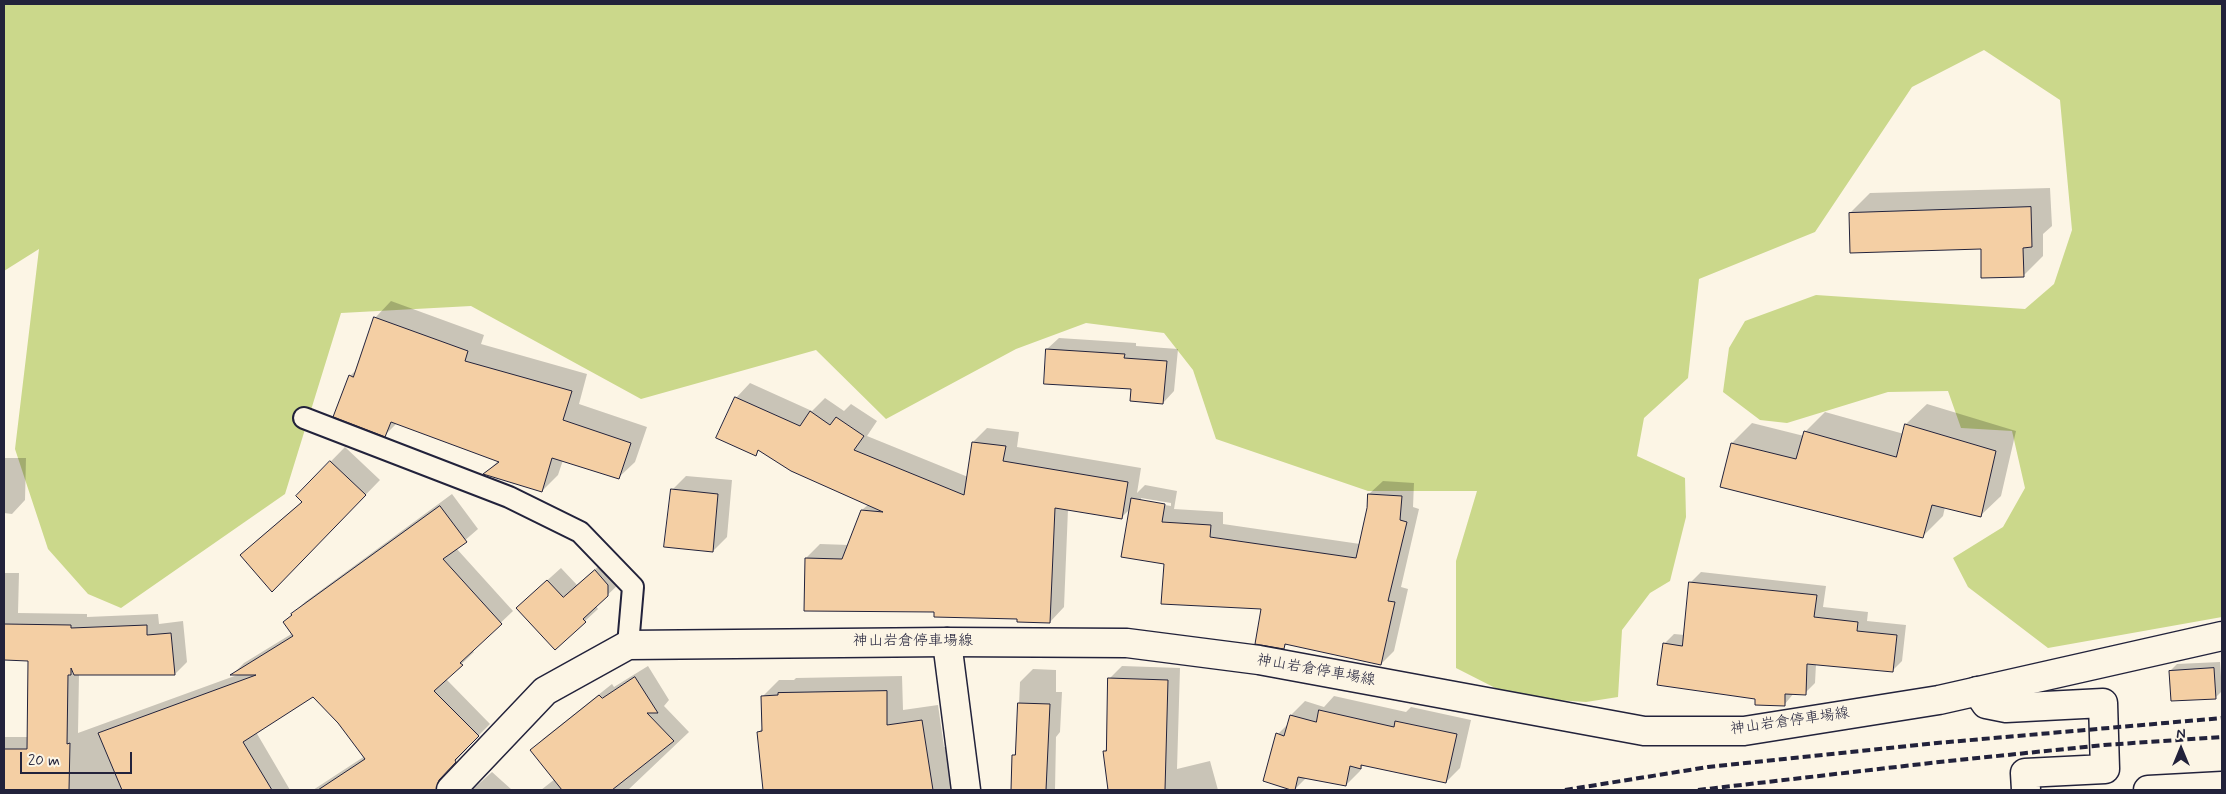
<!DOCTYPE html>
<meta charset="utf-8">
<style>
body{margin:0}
#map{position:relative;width:2226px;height:794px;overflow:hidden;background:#fcf5e5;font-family:Mynerve,sans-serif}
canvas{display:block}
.frame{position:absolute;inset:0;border:5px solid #22223b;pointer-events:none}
.north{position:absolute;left:2156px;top:724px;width:50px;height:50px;-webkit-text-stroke:4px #fcf5e5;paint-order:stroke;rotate:0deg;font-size:14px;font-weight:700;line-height:20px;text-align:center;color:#22223b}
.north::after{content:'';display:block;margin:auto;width:18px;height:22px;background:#22223b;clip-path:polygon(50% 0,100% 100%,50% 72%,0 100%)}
.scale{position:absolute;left:20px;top:752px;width:112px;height:22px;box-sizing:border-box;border:2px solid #22223b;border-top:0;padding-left:6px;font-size:15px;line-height:18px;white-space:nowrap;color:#22223b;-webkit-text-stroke:4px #fcf5e5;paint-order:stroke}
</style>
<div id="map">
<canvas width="2226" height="794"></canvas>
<div class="frame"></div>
<div class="north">N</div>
<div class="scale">20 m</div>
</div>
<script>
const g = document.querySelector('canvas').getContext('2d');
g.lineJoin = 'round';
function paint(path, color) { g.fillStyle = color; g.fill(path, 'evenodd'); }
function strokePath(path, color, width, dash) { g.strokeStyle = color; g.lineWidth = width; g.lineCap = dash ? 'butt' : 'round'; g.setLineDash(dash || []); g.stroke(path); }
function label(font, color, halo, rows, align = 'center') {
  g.font = font + ' Mynerve,"Klee One",sans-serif'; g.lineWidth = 4; g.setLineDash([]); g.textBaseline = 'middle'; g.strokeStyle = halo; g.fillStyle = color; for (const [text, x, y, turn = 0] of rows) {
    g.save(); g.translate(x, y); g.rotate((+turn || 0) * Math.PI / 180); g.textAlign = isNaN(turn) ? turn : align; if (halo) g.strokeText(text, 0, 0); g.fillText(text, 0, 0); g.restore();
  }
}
const green = new Path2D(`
 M 4,4 L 2222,4 L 2222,617 L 2048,648 L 1968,587 L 1953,558 L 2003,527 L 2025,488 L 2012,431 L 1961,428 L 1948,391 L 1888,392 L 1787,423 L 1760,420 L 1723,392 L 1729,348 L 1745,321 L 1816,295 L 2025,309 L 2054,284 L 2072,230 L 2060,100 L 1984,50 L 1912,87 L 1815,232 L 1699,279 L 1688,378 L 1644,418 L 1637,456 L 1685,478 L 1686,517 L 1670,581 L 1650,593 L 1622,630 L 1618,697 L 1586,702 L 1513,697 L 1456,668 L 1456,561 L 1477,491 L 1368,491 L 1216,439 L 1193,370 L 1164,333 L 1086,323 L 1016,349 L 886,419 L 816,350 L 641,399 L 471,306 L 341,313 L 285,494 L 121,608 L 88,594 L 48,549 L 15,449 L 39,249 L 4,271 Z`);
const shadow = new Path2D(`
 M 2050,188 L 2052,226 L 2043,234 L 2043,256 L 2023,276 L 1982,248 L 1850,213 L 1870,193 Z
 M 391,301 L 484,335 L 481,344 L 587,374 L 579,404 L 647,427 L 635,462 L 618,478 L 563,460 L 558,475 L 542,491 L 485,474 L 498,461 L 397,423 L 385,435 L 350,376 L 357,369 L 375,318 Z
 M 1059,338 L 1136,343 L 1136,346 L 1178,349 L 1174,391 L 1163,403 L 1047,349 Z
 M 750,383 L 812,411 L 825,398 L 844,411 L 851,404 L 877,421 L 867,436 L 968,477 L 973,442 L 987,428 L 1019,432 L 1017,447 L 1141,468 L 1137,493 L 1145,485 L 1177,491 L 1174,509 L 1223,512 L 1223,524 L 1360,544 L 1369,508 L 1369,494 L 1383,481 L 1414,483 L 1413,507 L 1419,509 L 1401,587 L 1408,589 L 1394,651 L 1381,664 L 1288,643 L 1284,647 L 1262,608 L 1165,563 L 1130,509 L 1122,517 L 1068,509 L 1064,607 L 1050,622 L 935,610 L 806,558 L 820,544 L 849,545 L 862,510 L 869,504 L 760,449 L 755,454 L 736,398 ZM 1141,498 L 1171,503 L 1171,506 L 1141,501 Z
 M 1927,404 L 2016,431 L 2001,496 L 1980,516 L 1945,507 L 1943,516 L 1922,537 L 1722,486 L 1732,443 L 1752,423 L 1804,436 L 1805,432 L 1825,412 L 1904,434 L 1906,424 Z
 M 345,447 L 380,480 L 286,577 L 256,541 L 303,501 L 297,496 Z
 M 4,458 L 26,458 L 25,500 L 12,514 L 4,513 Z
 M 686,476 L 732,480 L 727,537 L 713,551 L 672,490 Z
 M 452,494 L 478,529 L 456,548 L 513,611 L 472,650 L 474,652 L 446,679 L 490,724 L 466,748 L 467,749 L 451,766 L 448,773 L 448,781 L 454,790 L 313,790 L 365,756 L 339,722 L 313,696 L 256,732 L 290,790 L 4,790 L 4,737 L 29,737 L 30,659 L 4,659 L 4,573 L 19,573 L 18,613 L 87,614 L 87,617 L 158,614 L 159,624 L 183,621 L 187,662 L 175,674 L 79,674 L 78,733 L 240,674 L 233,674 L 244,663 L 293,633 L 285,622 L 305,602 Z
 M 608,558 L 621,582 L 596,606 L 598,609 L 585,621 L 531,595 L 561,568 L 577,585 Z
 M 1701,572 L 1826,586 L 1823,607 L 1868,612 L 1867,621 L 1906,625 L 1902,661 L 1892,671 L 1816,664 L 1815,683 L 1805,693 L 1794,693 L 1784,705 L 1756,698 L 1664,644 L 1674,634 L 1685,635 L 1691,582 Z
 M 2220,662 L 2222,691 L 2215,698 L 2170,671 L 2177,664 Z
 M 648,666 L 669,700 L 664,706 L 689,732 L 628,790 L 541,790 L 555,779 L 532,750 L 544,738 L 612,684 L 614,687 Z
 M 1122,666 L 1180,668 L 1177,769 L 1210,761 L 1218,790 L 1109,790 L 1104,752 L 1107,748 L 1109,679 Z
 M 1033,669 L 1056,670 L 1056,692 L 1062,692 L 1060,732 L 1056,737 L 1055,790 L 1012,790 L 1013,756 L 1017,752 L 1020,682 Z
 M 902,676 L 903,710 L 938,705 L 944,747 L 951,747 L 954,790 L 764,790 L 758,733 L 763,727 L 763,696 L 779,680 L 794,680 L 796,678 Z
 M 1334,696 L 1406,712 L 1411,707 L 1471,720 L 1460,768 L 1446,782 L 1363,764 L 1360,771 L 1346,785 L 1307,777 L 1294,790 L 1278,734 L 1289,723 L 1291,715 L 1305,701 L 1324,707 Z
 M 492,772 L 512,790 L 472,790 Z`);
const building = new Path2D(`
 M 2031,207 L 2032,247 L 2023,248 L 2024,277 L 1981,278 L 1981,249 L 1850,253 L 1849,213 Z
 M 374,317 L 468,351 L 465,361 L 572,391 L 563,420 L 631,443 L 619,479 L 552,458 L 542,492 L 483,474 L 499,462 L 391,422 L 385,437 L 333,417 L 349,375 L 353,377 Z
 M 1046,349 L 1125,354 L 1124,358 L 1167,361 L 1163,404 L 1130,401 L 1131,389 L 1044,384 Z
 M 735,397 L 800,426 L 810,411 L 830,425 L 836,417 L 864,436 L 854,450 L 964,495 L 972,442 L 1006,446 L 1003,461 L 1128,482 L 1122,519 L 1055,508 L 1050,623 L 1017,622 L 1017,619 L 934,617 L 934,612 L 804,611 L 805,558 L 842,559 L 861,510 L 883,512 L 791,471 L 758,450 L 756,456 L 716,438 Z
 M 1905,424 L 1996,451 L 1981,517 L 1932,505 L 1923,538 L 1720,487 L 1731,443 L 1796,459 L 1804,431 L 1896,457 Z
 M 330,461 L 366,495 L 272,592 L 240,555 L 302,502 L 296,496 Z
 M 671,489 L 718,494 L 713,552 L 664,547 Z
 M 1368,494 L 1402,496 L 1400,520 L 1407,522 L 1388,601 L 1395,602 L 1381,665 L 1285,644 L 1284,649 L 1255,644 L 1261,609 L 1161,604 L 1164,564 L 1121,557 L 1131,498 L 1165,504 L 1162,522 L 1211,525 L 1210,537 L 1356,558 L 1367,508 Z
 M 440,506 L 467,542 L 443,559 L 502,624 L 460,663 L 463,665 L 434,691 L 479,736 L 455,760 L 456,762 L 439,780 L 436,790 L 318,790 L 365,759 L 338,723 L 313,697 L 243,742 L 272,790 L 122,790 L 98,733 L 256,675 L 230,675 L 293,636 L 283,622 L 292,615 L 291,614 Z
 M 595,570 L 608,585 L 608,596 L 583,619 L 586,622 L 555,650 L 516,608 L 547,580 L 563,597 Z
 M 1689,582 L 1817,595 L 1814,617 L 1858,622 L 1857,631 L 1897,635 L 1893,672 L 1807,664 L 1806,695 L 1785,694 L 1785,706 L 1755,705 L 1755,699 L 1657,685 L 1663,643 L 1682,646 Z
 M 4,624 L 71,625 L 71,628 L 147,625 L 147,635 L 171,633 L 175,675 L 74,675 L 71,668 L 71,675 L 68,675 L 67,744 L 70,743 L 69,790 L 4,790 L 4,749 L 27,749 L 28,661 L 4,660 Z
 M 2214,668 L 2216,699 L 2171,701 L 2169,671 Z
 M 635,677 L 658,713 L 647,713 L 674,741 L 612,790 L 562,790 L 530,750 L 599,695 L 602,698 Z
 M 1108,678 L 1168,680 L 1165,790 L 1108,790 L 1103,751 L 1106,751 Z
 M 887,691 L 887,725 L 922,720 L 933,790 L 763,790 L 757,732 L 762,731 L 761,696 L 778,695 L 778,693 Z
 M 1018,703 L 1050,704 L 1046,790 L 1011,790 L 1012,755 L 1015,755 Z
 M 1319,710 L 1394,727 L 1395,721 L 1457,734 L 1446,783 L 1361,765 L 1361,769 L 1350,766 L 1346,786 L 1298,777 L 1295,790 L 1291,790 L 1263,781 L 1276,733 L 1284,736 L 1290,715 L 1316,722 Z`);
const service = new Path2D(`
 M 304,418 L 509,497 L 580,532 L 633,587 L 628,645`);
const pedestrian = new Path2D(`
 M 1977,691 L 1986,704 L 2006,708 L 2103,703 L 2105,769 L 2025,773 L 2026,790`);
const minor = new Path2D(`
 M 947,642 L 966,790
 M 2148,790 L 2222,786`);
const secondary = new Path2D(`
 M 451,790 L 545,691 L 628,645 L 947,642 L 1127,643 L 1259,660 L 1644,731 L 1744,731 L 1939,700 L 2222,636`);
const rail = new Path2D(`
 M 1565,790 L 1708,767 L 1937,743 L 2222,718
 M 1698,790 L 1939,762 L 2104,745 L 2222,737`);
const streetNames = [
 ["神山岩倉停車場線",913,642],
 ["神山岩倉停車場線",1316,671,10],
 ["神山岩倉停車場線",1790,722,-8]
];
paint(green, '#cbd88b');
paint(shadow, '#0003');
paint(building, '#f4cfa4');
strokePath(building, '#22223b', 1);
strokePath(service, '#22223b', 24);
strokePath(pedestrian, '#22223b', 31);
strokePath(minor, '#22223b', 31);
strokePath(secondary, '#22223b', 31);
strokePath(service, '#fcf5e5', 20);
strokePath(pedestrian, '#fcf5e5', 28);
strokePath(minor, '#fcf5e5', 28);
strokePath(secondary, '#fcf5e5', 28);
strokePath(rail, '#22223b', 4, [8, 4]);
label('15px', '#22223b', '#fcf5e5', streetNames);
</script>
